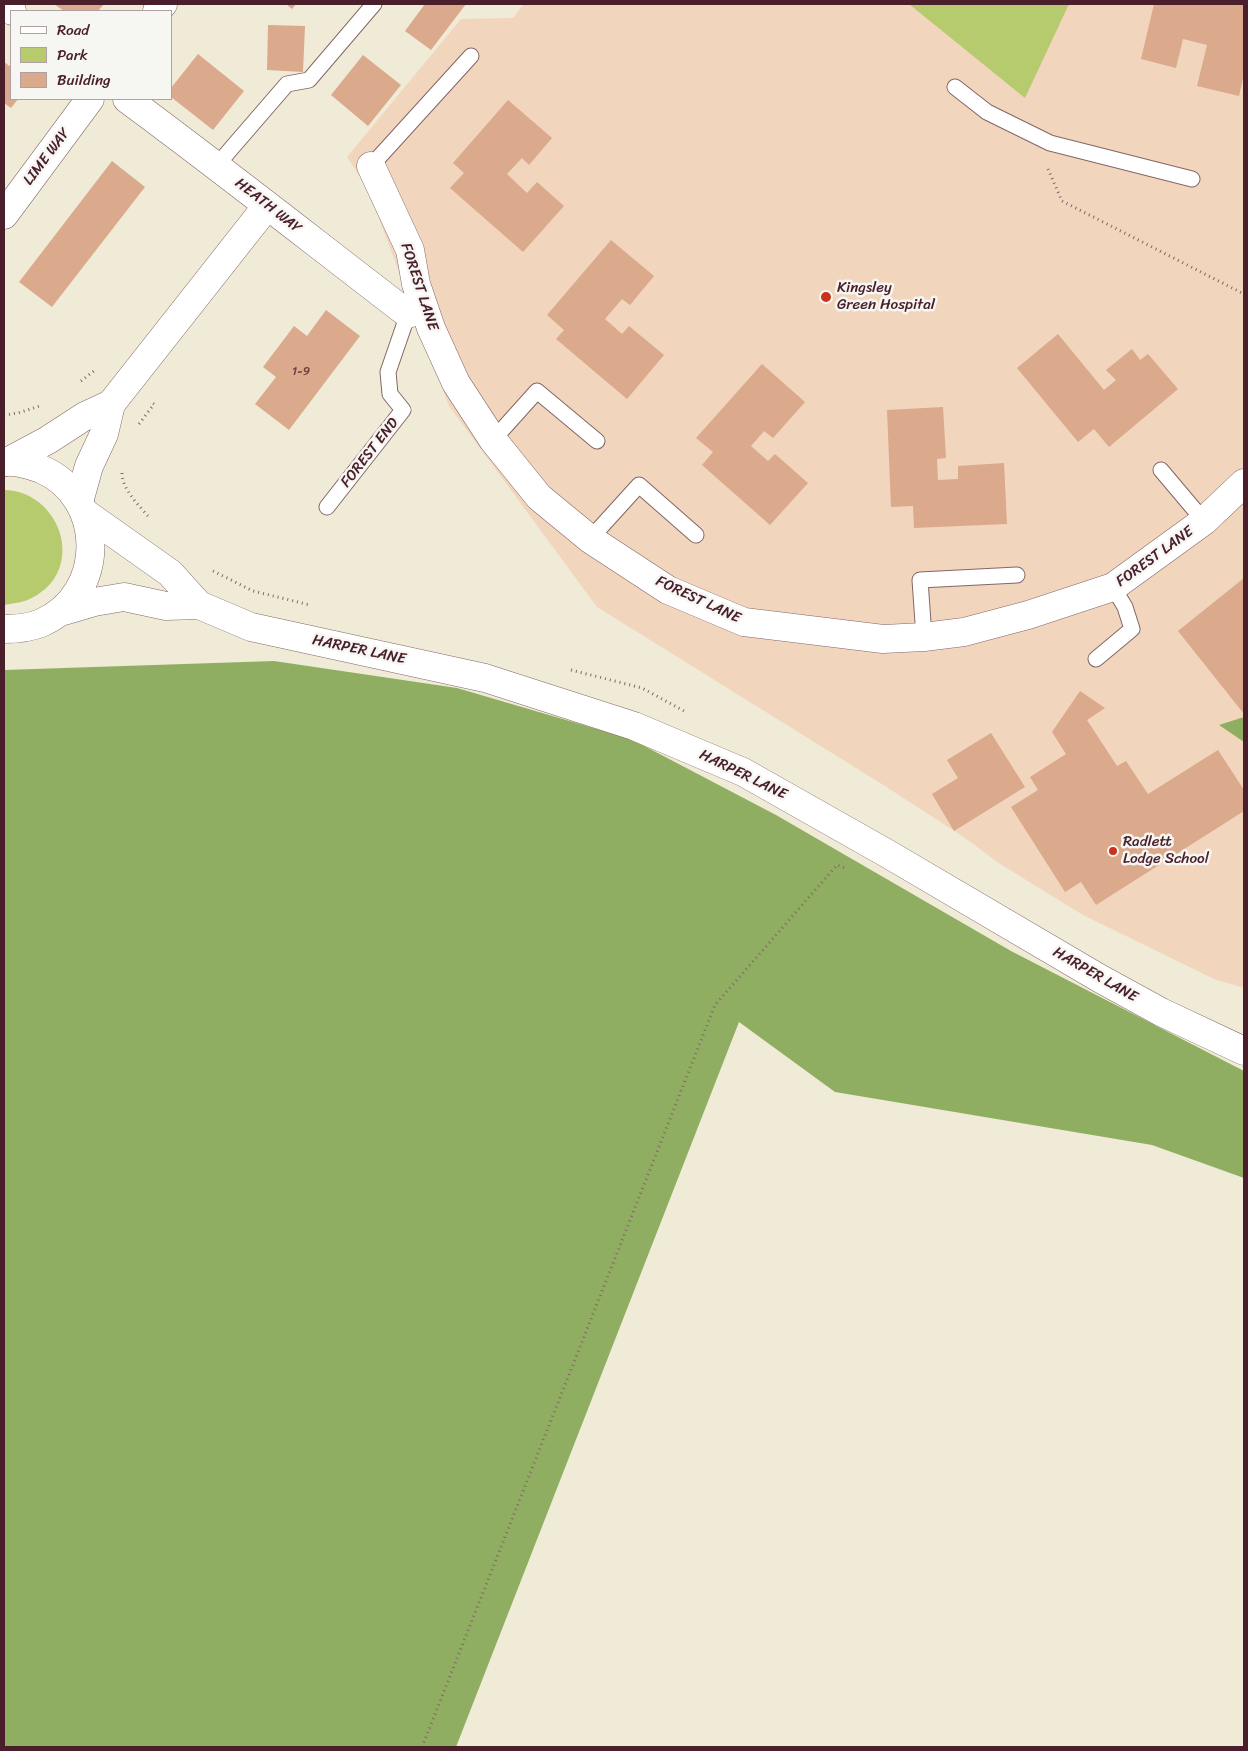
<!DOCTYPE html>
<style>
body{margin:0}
#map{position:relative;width:1248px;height:1751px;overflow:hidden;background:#f0ebd7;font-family:Sriracha,sans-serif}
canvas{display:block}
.frame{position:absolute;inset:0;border:5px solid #4a1f2b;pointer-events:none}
.legend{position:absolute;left:10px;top:10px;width:162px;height:90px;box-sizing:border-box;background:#f6f6f2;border:1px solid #b1a0a2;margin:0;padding:6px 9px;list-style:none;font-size:15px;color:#4a1f2b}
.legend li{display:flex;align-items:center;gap:10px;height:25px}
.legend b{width:25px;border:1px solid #b1a0a2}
</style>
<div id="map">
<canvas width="1248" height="1751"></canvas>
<div class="frame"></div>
<ul class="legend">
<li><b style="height:6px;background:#fff"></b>Road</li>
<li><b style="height:14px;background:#b6ca6e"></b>Park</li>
<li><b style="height:14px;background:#dba98c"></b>Building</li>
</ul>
</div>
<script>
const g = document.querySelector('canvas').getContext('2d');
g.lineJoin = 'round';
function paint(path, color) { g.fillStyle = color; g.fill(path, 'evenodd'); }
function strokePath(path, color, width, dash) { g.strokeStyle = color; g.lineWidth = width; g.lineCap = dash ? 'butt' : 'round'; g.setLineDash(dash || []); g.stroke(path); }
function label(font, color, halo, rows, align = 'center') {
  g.font = font + ' Sriracha,sans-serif'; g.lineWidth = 5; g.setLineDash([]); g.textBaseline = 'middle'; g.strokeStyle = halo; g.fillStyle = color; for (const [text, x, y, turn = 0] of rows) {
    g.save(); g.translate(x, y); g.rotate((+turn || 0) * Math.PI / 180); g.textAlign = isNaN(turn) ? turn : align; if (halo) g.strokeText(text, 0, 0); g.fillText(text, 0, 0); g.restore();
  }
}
const built = new Path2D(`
 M 524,4 L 1244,4 L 1244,988 L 1214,979 L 1083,915 L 997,862 L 968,840 L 885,786 L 597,607 L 449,406 L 368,189 L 347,157 L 461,19 L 513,18 Z`);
const green = new Path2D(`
 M 909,4 L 1069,4 L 1025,98 Z
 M 4,490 C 59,491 86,565 37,595 C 27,602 16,603 4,605 Z`);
const forest = new Path2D(`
 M 274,661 L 457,688 L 631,739 L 776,815 L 1011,951 L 1244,1071 L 1244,1178 L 1152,1145 L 835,1092 L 739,1022 L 456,1747 L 4,1747 L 4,670 Z
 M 1244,717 L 1244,742 L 1219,725 Z`);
const building = new Path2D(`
 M 54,4 L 104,4 L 98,11 L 64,11 Z
 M 286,4 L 296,4 L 292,9 Z
 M 425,4 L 466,4 L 431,50 L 405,31 Z
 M 1154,4 L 1244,4 L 1244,74 L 1239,96 L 1197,86 L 1207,45 L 1183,39 L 1176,68 L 1141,59 Z
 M 268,25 L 305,26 L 303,72 L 267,70 Z
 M 198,54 L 244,91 L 213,130 L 171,97 L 171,88 Z
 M 363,55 L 401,85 L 368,126 L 331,95 Z
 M 4,62 L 11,67 L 11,99 L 18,99 L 11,108 L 4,103 Z
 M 508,100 L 552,138 L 529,165 L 522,158 L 507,174 L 527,193 L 537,182 L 564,206 L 523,252 L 450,188 L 464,173 L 453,163 Z
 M 112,161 L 145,187 L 52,307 L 19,282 Z
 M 611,240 L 654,276 L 630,305 L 622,299 L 605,319 L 622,334 L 629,326 L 664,355 L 627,399 L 556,339 L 564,330 L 547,315 Z
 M 326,310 L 360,336 L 289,430 L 255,404 L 276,377 L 263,367 L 294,326 L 307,336 Z
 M 1058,334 L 1104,390 L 1116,380 L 1106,370 L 1132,349 L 1140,360 L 1148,354 L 1178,389 L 1109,447 L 1094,429 L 1078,442 L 1017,368 Z
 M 762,364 L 805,402 L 773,438 L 764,431 L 751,446 L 768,461 L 775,454 L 808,483 L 770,525 L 702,465 L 713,452 L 696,438 Z
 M 943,407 L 946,458 L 937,459 L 938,480 L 958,479 L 958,466 L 1004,463 L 1007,524 L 914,528 L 913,506 L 891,507 L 887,410 Z
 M 1244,578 L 1244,714 L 1178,631 Z
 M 1080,691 L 1105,708 L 1087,720 L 1117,766 L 1126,761 L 1148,794 L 1218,750 L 1244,790 L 1244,811 L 1096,905 L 1081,882 L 1065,892 L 1011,807 L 1038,790 L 1030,777 L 1066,754 L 1052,732 Z
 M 991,733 L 1025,787 L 954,831 L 932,794 L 958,778 L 947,760 Z`);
const path = new Path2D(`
 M 1048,169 L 1062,201 L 1244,294
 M 81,381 L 94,371
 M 4,415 L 18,413 L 40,406
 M 139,424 L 154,404 L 151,402
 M 122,473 C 122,489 139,506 150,518
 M 213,571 L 253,591 L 310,605
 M 571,670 L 642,688 L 684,711
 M 422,1747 L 715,1005 L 837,865 L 845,868`);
const service = new Path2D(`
 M 955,87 L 987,112 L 1050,143 L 1192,179
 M 217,165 L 287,84 L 309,80 L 374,4
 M 371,166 L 471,56
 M 493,440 L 537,391 L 597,441
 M 1161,470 L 1204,521
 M 327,507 L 403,410 L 390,394 L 388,372 L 408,314
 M 590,539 L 639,485 L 696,535
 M 924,637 L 920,580 L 1017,575
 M 1096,659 L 1132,629 L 1125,607 L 1113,587`);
const minor = new Path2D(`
 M 4,5 L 12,11
 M 157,11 L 163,4
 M 127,99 C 222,169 314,242 408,314
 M 371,166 L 410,250 L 416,284 L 431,328 L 456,383 L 493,440 L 539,497 L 590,539 L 668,590 L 744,622 L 883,639 L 924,637 L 964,632 L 1028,615 L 1113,587 L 1204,521 L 1244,483
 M 4,215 L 90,99
 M 7,462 L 48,440 L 85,416 L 111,404 L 267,206
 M 79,502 L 89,466 L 104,434 L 111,404`);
const secondary = new Path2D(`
 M 4,462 C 17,461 29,465 41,469 C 107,497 107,595 41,623 C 29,628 16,629 4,629
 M 85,513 L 170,573 L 199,605 L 251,627 L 485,678 L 634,726 L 743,772 L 888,854 L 1099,978 L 1161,1012 L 1244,1051
 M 60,612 L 94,602 L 124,597 L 166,606 L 199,605`);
const markers = [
 [826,297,6,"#c8321e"],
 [1113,851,5,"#c8321e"]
];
const numberNames = [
 ["1-9",301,372]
];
const streetNames = [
 ["LIME WAY",47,157,-53],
 ["HEATH WAY",268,206,38],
 ["FOREST LANE",419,287,72],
 ["FOREST END",370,453,-52],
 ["FOREST LANE",1155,557,-36],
 ["FOREST LANE",698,600,25],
 ["HARPER LANE",359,650,12],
 ["HARPER LANE",743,775,26],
 ["HARPER LANE",1095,975,30]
];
const poiNames = [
 ["Kingsley",837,288],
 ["Green Hospital",837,305],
 ["Radlett",1123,842],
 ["Lodge School",1123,859]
];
paint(built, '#f1d5bd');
paint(green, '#b6ca6e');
paint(forest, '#90ae61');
paint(building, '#dba98c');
strokePath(service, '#846667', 17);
strokePath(minor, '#846667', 29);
strokePath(secondary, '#846667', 29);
strokePath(path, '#846667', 3, [1, 4]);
strokePath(service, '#fff', 15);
strokePath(minor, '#fff', 28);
strokePath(secondary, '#fff', 28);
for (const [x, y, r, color] of markers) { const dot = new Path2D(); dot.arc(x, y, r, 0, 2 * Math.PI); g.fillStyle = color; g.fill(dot); strokePath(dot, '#f6f6f2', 2); }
label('12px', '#6e4243', null, numberNames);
label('15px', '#4a1f2b', '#f6f6f2', streetNames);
label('15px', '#4a1f2b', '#f6f6f2', poiNames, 'left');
</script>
